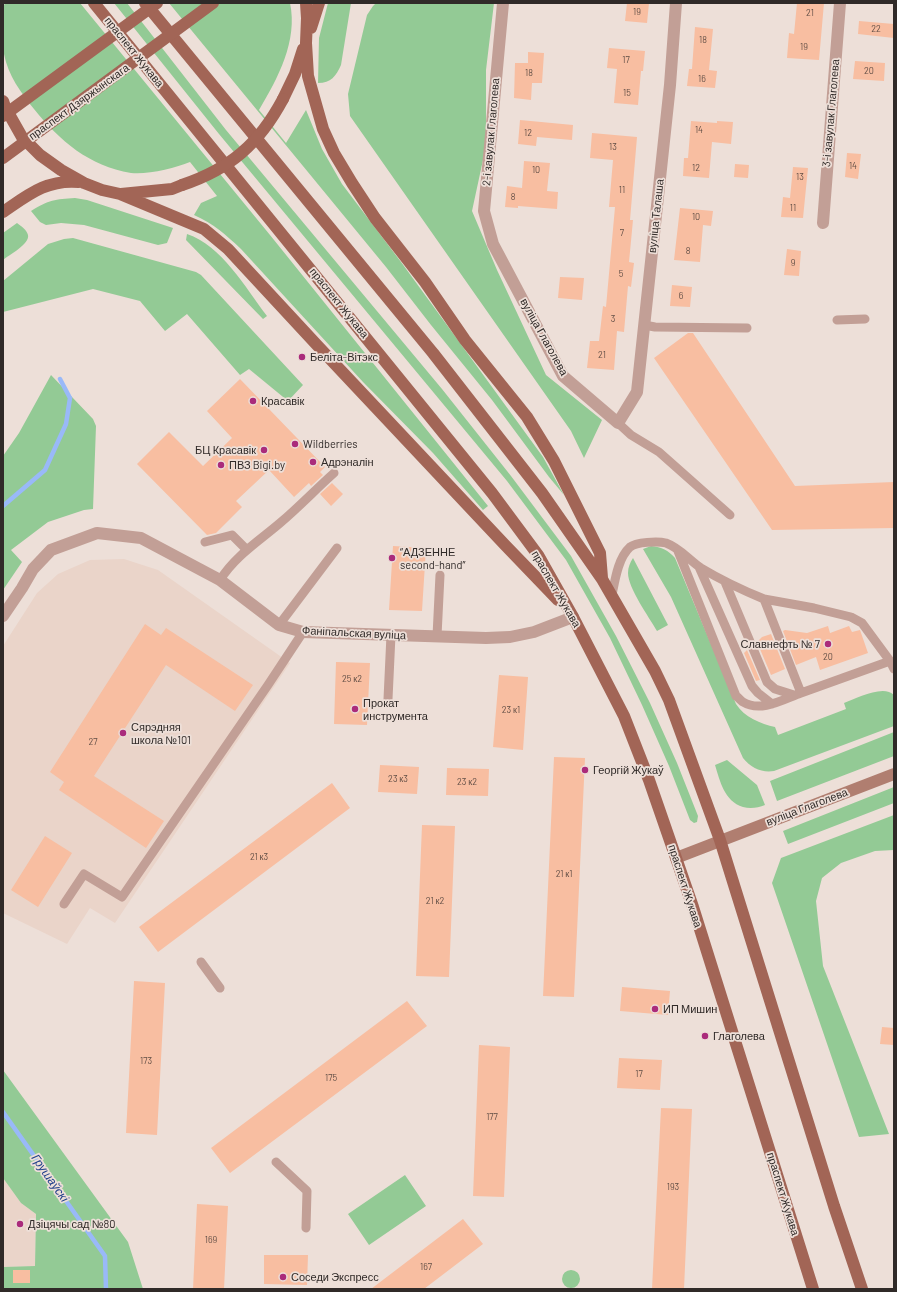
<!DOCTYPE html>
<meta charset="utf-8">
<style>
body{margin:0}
#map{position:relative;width:897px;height:1292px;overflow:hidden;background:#eddfd8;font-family:Barlow,sans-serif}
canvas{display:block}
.frame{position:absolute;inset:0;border:4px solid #302a28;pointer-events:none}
</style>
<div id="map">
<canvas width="897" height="1292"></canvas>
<div class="frame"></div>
</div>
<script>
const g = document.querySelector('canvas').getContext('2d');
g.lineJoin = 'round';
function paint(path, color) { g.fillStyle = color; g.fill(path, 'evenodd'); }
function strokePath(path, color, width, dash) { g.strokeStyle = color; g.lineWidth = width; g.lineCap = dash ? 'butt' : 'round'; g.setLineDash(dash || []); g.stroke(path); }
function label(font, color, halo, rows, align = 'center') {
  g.font = font + ' Barlow,sans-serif'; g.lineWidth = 3.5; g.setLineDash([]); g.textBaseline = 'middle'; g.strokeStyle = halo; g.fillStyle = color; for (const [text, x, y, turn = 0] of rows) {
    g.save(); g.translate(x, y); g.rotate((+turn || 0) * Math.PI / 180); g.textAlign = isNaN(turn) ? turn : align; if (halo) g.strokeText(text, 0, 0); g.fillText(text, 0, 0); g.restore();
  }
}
const built = new Path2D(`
 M 124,559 L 158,570 L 290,663 L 115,923 L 90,908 L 67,944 L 3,913 L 3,646 L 37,593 L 58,574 L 90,560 Z
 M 3,1178 L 21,1203 L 36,1214 L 35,1266 L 3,1267 Z`);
const green = new Path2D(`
 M 5,3 L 80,3 L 270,235 L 488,506 L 483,510 L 433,453 L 363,382 L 241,249 C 225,234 214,224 194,215 L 201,203 L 217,196 L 190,162 C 175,168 147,175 131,173 C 89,166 60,141 34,109 C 21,93 8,75 4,54 C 1,39 3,23 3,8 Z
 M 114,3 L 127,3 L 226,130 L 442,389 L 511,476 L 571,556 L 616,636 L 650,703 L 677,763 L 698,816 L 697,822 L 694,823 L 690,820 L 669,766 L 642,705 L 610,638 L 566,560 L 507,481 L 219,134 Z
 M 169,3 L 290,3 C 298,41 278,78 259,110 L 286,143 L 306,110 L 322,149 L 342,184 L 401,262 L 543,457 L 564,495 L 549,477 L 492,400 L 431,325 L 386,267 Z
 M 328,3 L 351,3 L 341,65 C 336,76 331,83 318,83 L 319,38 Z
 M 376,3 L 494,3 L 486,70 L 486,146 L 472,211 L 497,270 L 546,375 L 602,420 L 584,458 L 571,431 L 350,116 L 348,94 L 367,15 L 373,6 Z
 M 75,198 L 87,200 L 173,228 L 167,243 L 158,245 L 84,225 L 61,223 L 46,225 L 40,222 L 31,211 C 49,200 55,199 75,198 Z
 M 17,223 C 21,226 27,230 28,235 C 30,244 9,255 3,260 L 3,233 Z
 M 187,234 C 222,246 245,287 267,316 L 263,319 L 186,240 Z
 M 73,238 L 196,272 L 201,275 L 303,385 L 288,401 L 249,369 L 240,375 L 187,314 L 165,331 L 140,301 L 93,289 L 3,312 L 3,281 L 48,244 L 64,239 Z
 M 51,375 L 93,419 L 96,426 L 93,509 L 84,510 L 48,522 L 11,550 L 22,562 L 3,590 L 3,456 L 19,433 Z
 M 651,546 C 662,547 668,550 675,558 L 736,704 C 744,717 761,724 775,727 L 778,735 L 846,709 L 844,703 C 856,699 883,684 894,695 L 894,726 L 774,771 C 762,773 751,768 743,758 L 671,597 L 643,549 Z
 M 633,558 L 668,625 L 657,631 C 649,617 628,588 628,573 C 628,567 630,563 633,558 Z
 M 894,732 L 894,756 L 777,801 L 770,781 Z
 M 727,760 L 757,785 L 765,805 C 758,808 750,809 743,807 C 724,801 720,781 715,765 Z
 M 894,787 L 894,803 L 788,844 L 783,831 Z
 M 894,815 L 894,850 L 875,851 L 841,863 L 822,878 L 816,901 L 823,966 L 889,1134 L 859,1137 L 772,883 L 781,858 Z
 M 3,1070 L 128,1242 L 143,1289 L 3,1289 L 3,1267 L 35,1266 L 36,1214 L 21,1203 L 3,1178 Z
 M 405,1175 L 426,1206 L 369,1245 L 348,1214 Z
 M562 1279a9 9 0 1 1 18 0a9 9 0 1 1-18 0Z`);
const stream = new Path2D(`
 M 3,506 L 45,470 L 66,424 L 70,398 L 60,379
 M 3,1112 L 105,1256 L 106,1289`);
const building = new Path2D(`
 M 627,3 L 649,3 L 647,23 L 625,21 Z
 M 797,3 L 824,3 L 819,60 L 787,58 L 789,33 L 794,34 Z
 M 859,21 L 894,24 L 894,38 L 858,34 Z
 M 695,27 L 713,29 L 709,70 L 717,71 L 715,88 L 687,86 L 689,69 L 692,69 Z
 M 609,48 L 645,51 L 643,71 L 641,71 L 638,105 L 614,103 L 617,69 L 607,68 Z
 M 528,52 L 544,53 L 542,83 L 532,83 L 531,100 L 514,98 L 515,63 L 528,63 Z
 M 855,61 L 885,63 L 884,81 L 853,79 Z
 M 520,120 L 573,125 L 572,140 L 537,137 L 536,146 L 518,144 Z
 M 691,121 L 717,123 L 717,121 L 733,122 L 731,144 L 712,142 L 709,178 L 683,176 L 684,158 L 688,158 Z
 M 592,133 L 637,137 L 630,220 L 633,220 L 629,262 L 634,263 L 631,287 L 628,286 L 624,332 L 617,331 L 614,370 L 587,368 L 590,341 L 599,341 L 603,306 L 606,307 L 615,207 L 609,207 L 613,160 L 590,158 Z
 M 847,153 L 861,154 L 858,179 L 845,177 Z
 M 524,161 L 550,163 L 547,191 L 558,192 L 557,209 L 518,206 L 518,208 L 505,207 L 507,186 L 522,188 Z
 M 735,164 L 749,165 L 748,178 L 734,177 Z
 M 793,167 L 808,168 L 803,218 L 781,217 L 783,197 L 790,198 Z
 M 680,208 L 713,211 L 711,226 L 703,225 L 700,262 L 674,260 Z
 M 787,249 L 801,251 L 799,276 L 784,275 Z
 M 560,277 L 584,278 L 582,300 L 558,298 Z
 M 672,285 L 692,287 L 690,307 L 670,306 Z
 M 688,333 L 693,333 L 795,486 L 894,482 L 894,528 L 772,530 L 654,358 Z
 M 240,379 L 325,467 L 320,472 L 323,475 L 311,486 L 309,483 L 294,497 L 269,470 L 236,501 L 242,507 L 216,533 L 207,535 L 137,464 L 169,432 L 203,466 L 232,438 L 207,411 Z
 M 332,483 L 343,494 L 331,506 L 320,494 Z
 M 393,546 L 426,548 L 422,611 L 389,610 Z
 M 145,624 L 161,635 L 166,628 L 253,685 L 235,711 L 166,665 L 94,776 L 164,821 L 146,848 L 59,790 L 64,782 L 50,772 Z
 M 828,626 L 830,633 L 849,626 L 852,632 L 860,630 L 868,653 L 820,670 L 816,657 L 796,665 L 783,631 L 785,630 L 807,633 Z
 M 771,634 L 785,669 L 771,675 L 757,642 L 762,637 Z
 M 747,650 L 760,680 L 756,681 L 744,653 Z
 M 336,662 L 370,663 L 367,725 L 334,724 Z
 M 499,675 L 528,677 L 523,750 L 493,747 Z
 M 554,757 L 585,758 L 574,997 L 543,996 Z
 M 380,765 L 419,767 L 417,794 L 378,792 Z
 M 447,768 L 489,769 L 488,796 L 446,795 Z
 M 332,783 L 350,808 L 158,952 L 139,927 Z
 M 422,825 L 455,826 L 449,977 L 416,976 Z
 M 45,836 L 72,853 L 38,907 L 11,890 Z
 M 134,981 L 165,983 L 157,1135 L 126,1133 Z
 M 622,987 L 670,991 L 668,1015 L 620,1011 Z
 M 407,1001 L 427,1026 L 230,1173 L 211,1148 Z
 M 882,1027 L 894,1028 L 894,1045 L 880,1044 Z
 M 479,1045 L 510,1047 L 504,1197 L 473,1196 Z
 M 619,1058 L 662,1060 L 660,1090 L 617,1088 Z
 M 661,1108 L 692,1109 L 684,1289 L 652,1289 Z
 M 197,1204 L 228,1206 L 224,1289 L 193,1289 Z
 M 463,1219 L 483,1244 L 424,1289 L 371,1289 Z
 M 264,1255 L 308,1255 L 307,1285 L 264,1284 Z
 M 13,1270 L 30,1270 L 30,1283 L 13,1283 Z`);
const lane = new Path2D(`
 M 837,320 L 865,319
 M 644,325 L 655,327 L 747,328
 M 618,423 L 631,435 L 659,452 L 730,515
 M 205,542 L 232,535 L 247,550
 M 678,551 L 736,696 C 739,698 741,701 743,702 C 761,713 784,699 801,693
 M 699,567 L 752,686 L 758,693 L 772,704
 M 220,580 C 235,556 259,541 280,523 C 299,507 316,489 334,473
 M 725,582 L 767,682 L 775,689 L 794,695
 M 612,595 C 615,580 618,558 630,547 C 636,542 658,541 666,543 C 680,548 689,560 701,568 C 721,580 742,590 764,599 L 801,693 L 890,661
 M 764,599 L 814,608 L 851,617 L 862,623 L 890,661 L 894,669
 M 279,625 L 337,548
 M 437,636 L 440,575
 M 388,699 L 391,635
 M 64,904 L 84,874 L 122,897 L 268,685 L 303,632
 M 201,962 L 220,988
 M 276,1162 L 307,1191 L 306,1228`);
const street = new Path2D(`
 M 503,3 L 484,211 L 493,244 L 563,376 L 618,423 L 637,392 L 670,85 L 676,3
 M 823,223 L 840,3
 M 3,616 L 22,588 L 33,569 L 51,550 L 97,533 L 141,538 L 220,580 L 279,625 L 303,632 L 486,638 L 510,637 L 534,632 L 573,617`);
const secondary = new Path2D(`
 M 676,858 L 894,774`);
const primary = new Path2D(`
 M 94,3 L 492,493 L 538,555 L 573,617 L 624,716 L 649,780 L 693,907 L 813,1289
 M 145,3 L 433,353 L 542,493 L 602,579 L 655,671 L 669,700 L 720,840 L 834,1206 L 862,1289
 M 306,3 L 307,18 L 306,43 L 308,76 L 323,129 L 334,153 L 352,183 L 375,218 L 425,282 L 465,340 L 527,417 L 554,461 L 600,553 L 602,578
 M 311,28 L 319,3
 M 283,99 L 295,74 L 303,49
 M 3,101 L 5,107 L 22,137 L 40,155 L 61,170 L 84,183 L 102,190 L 120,194 L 204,229 L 228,249 L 316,344 L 505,545 L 558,600
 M 121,194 L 172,189 L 182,185
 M 3,212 C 28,195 47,179 79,182`);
const primaryBridge = new Path2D(`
 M 3,116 L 157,3
 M 3,158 L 213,3
 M 182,185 C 230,169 259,144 283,99`);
const markers = [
 [302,357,4,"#aa2b7b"],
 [253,401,4,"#aa2b7b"],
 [295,444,4,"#aa2b7b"],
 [264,450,4,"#aa2b7b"],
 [313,462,4,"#aa2b7b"],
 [221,465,4,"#aa2b7b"],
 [392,558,4,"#aa2b7b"],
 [828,644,4,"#aa2b7b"],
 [355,709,4,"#aa2b7b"],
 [123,733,4,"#aa2b7b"],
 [585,770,4,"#aa2b7b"],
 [655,1009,4,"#aa2b7b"],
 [705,1036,4,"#aa2b7b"],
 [20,1224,4,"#aa2b7b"],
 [283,1277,4,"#aa2b7b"]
];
const numberNames = [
 ["19",637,12],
 ["21",810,13],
 ["22",876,29],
 ["18",703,40],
 ["19",804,47],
 ["17",626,60],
 ["20",869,71],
 ["18",529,73],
 ["16",702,79],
 ["15",627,93],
 ["14",699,130],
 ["12",528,133],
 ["13",613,147],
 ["14",853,166],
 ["12",696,168],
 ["10",536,170],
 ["13",800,177],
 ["11",622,190],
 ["8",513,197],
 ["11",793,208],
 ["10",696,217],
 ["7",622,233],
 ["8",688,251],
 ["9",793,263],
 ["5",621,274],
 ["6",681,296],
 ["3",613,319],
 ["21",602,355],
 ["20",828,657],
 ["25 к2",352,679],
 ["23 к1",511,710],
 ["27",93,742],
 ["23 к3",398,779],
 ["23 к2",467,782],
 ["21 к3",259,857],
 ["21 к1",564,874],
 ["21 к2",435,901],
 ["173",146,1061],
 ["17",639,1074],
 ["175",331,1078],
 ["177",492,1117],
 ["193",673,1187],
 ["169",211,1240],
 ["167",426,1267]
];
const streetNames = [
 ["праспект Жукава",134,52,51],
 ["праспект Дзяржынскага",79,102,-36],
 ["3-і завулак Глаголева",831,113,-85],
 ["2-і завулак Глаголева",491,132,-85],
 ["вуліца Талаша",656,216,-84],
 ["праспект Жукава",339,303,51],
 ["вуліца Глаголева",544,337,61],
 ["праспект Жукава",556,589,60],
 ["Фаніпальская вуліца",354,633,3],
 ["вуліца Глаголева",807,807,-21],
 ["праспект Жукава",685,886,72],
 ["праспект Жукава",783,1194,73]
];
const poiNames = [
 ["Беліта-Вітэкс",310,357],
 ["Красавік",261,401],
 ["Wildberries",303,444],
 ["БЦ Красавік",256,450,"right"],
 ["Адрэналін",321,462],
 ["ПВЗ Bigi.by",229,465],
 ["“АДЗЕННЕ",400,552],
 ["second-hand”",400,565],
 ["Славнефть № 7",820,644,"right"],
 ["Прокат",363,703],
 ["инструмента",363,716],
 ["Сярэдняя",131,727],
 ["школа №101",131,740],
 ["Георгій Жукаў",593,770],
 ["ИП Мишин",663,1009],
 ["Глаголева",713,1036],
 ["Дзіцячы сад №80",28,1224],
 ["Соседи Экспресс",291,1277]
];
const waterNames = [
 ["Грушаўскі",50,1178,55]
];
paint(built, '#ead4c9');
paint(green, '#93ca95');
strokePath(stream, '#99b9f8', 4.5);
paint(building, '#f8bea1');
strokePath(lane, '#c29f96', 9);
strokePath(street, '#c29f96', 12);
strokePath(secondary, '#b07e70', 12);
strokePath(primary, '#a26556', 12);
strokePath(primaryBridge, '#a26556', 12);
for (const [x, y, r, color] of markers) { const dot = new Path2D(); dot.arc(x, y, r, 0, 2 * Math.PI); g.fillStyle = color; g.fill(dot); strokePath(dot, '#eddfd8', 1.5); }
label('9px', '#624f46', null, numberNames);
label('11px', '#302a28', '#eddfd8', streetNames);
label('11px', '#302a28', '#eddfd8', poiNames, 'left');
label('italic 12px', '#22418b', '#eddfd8', waterNames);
</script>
